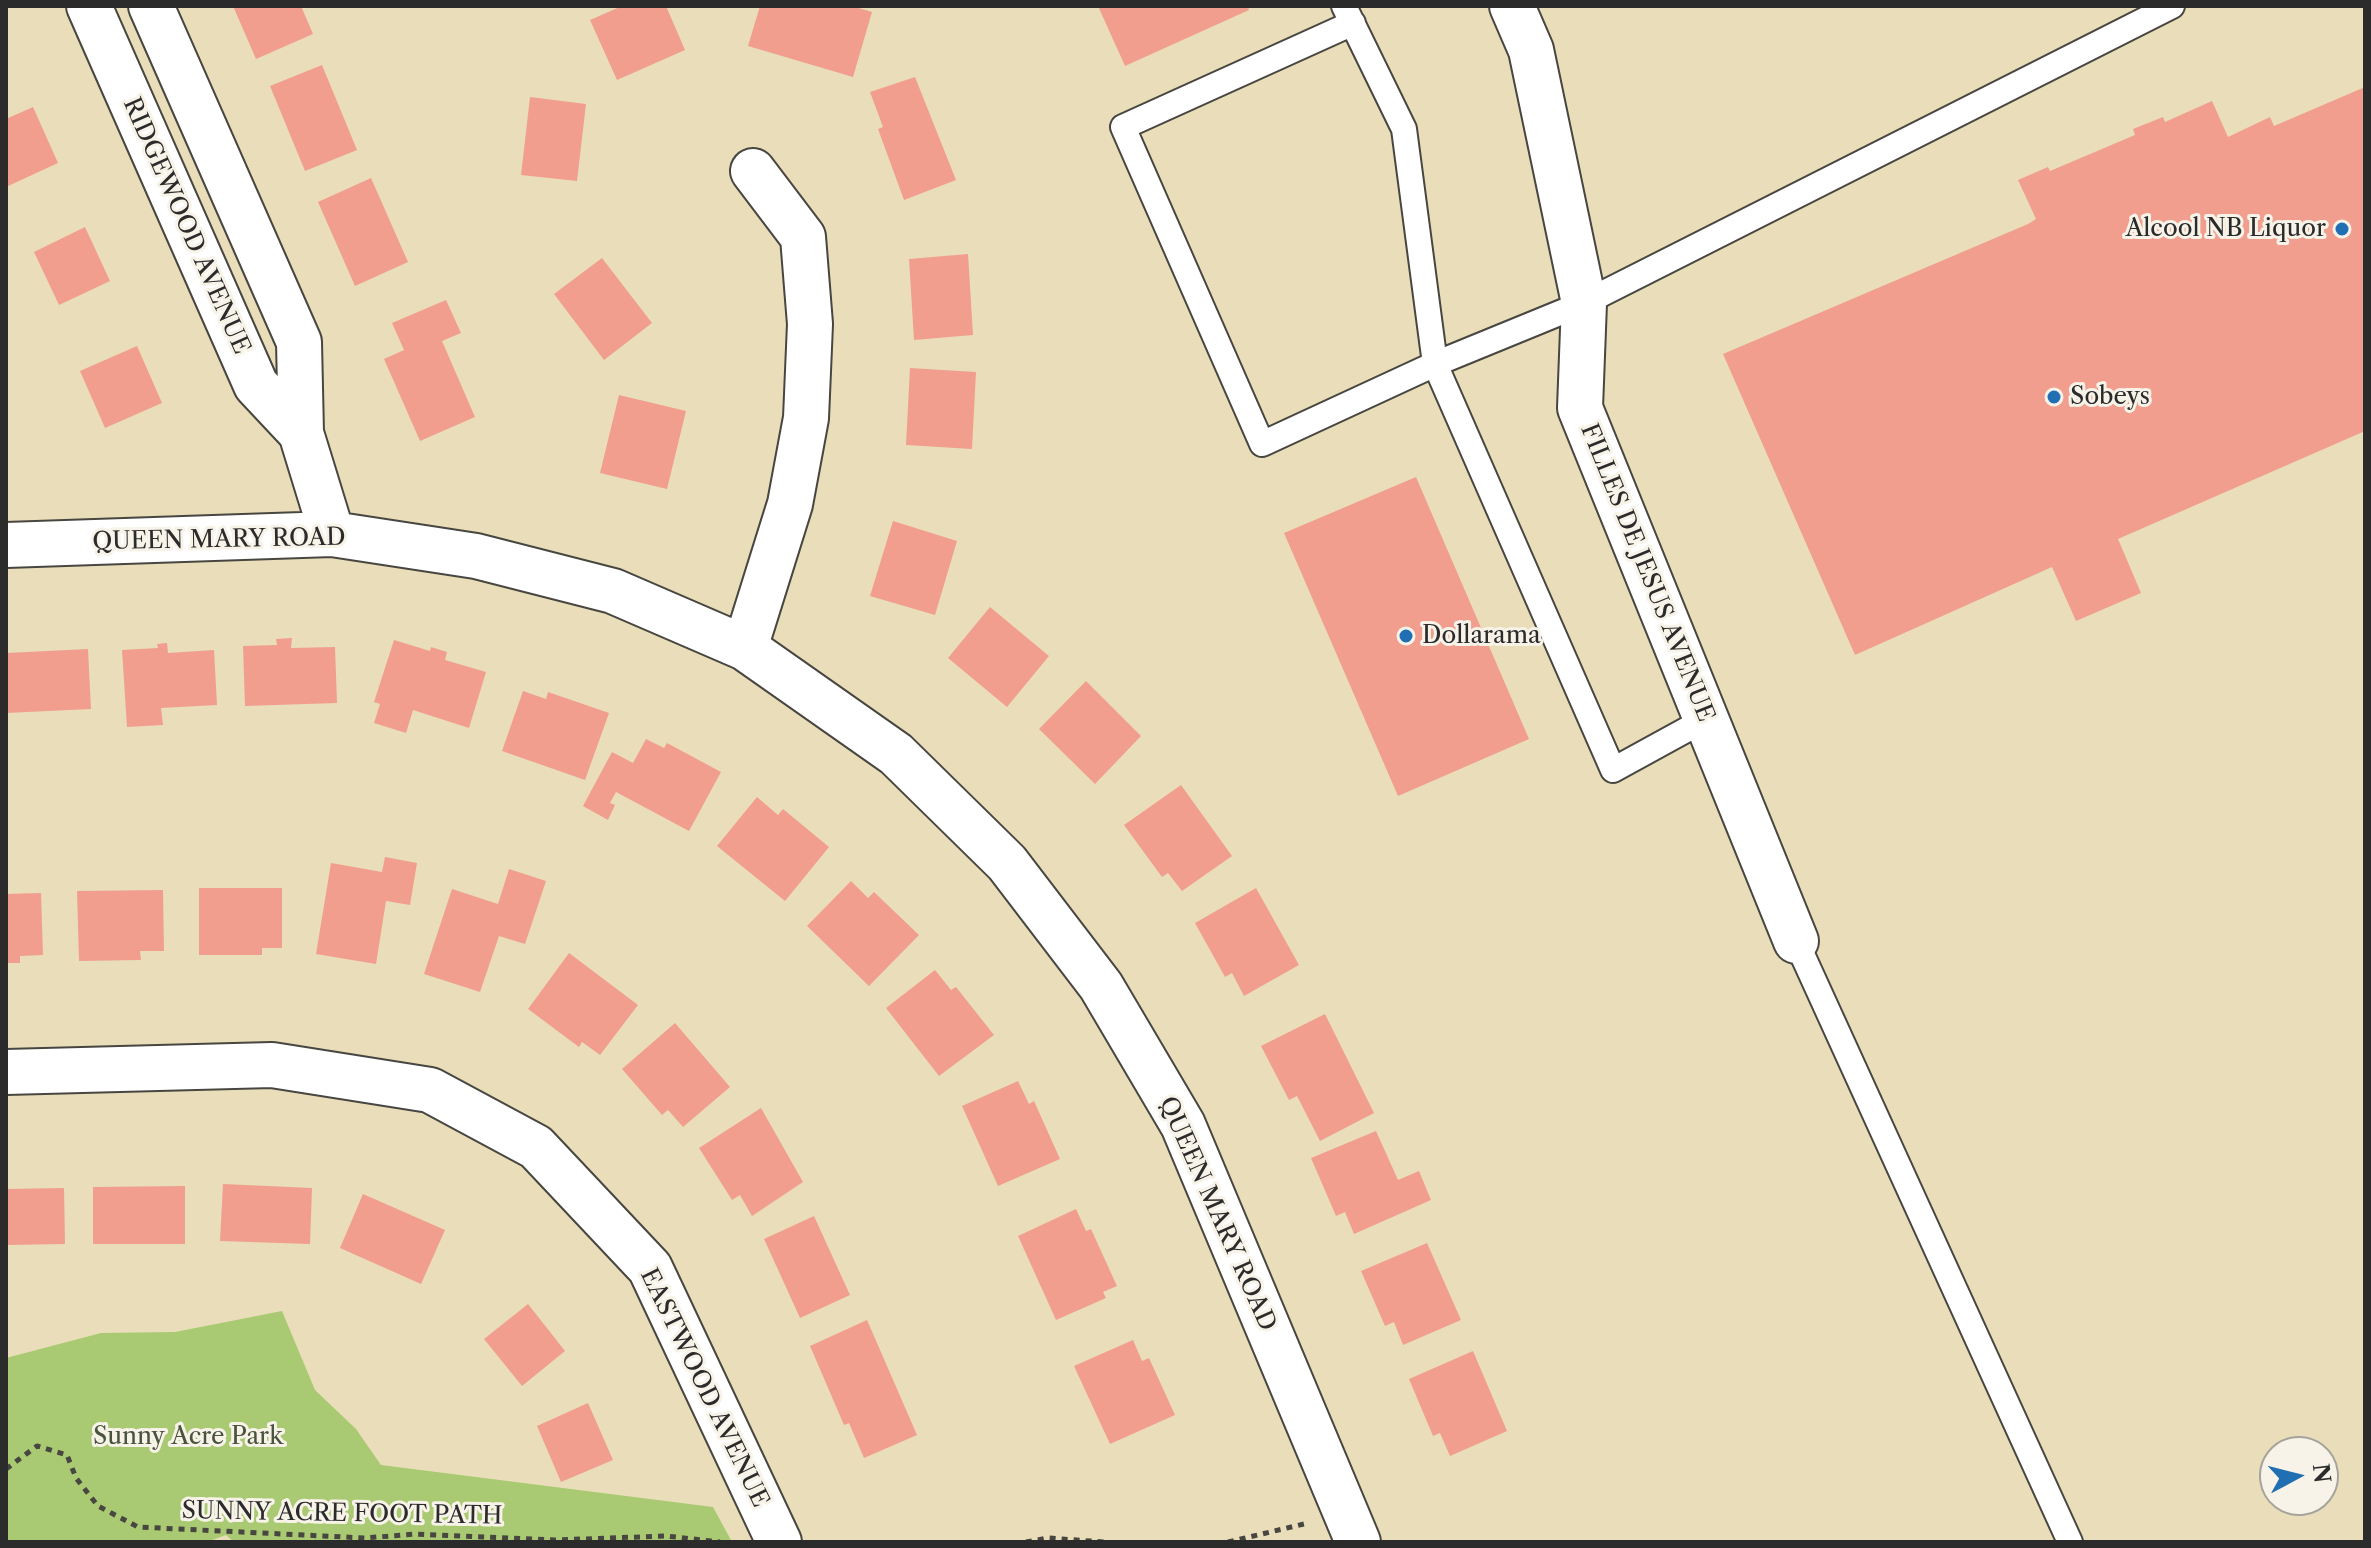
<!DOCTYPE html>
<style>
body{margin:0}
#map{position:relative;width:2371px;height:1548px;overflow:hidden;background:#e9deb9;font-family:"Libre Caslon Text",serif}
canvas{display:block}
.frame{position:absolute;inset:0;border:8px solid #2b2b2b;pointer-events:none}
.north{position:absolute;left:2259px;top:1436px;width:80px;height:80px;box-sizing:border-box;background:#f7f3e8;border:2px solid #a5a39c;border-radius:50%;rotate:83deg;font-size:22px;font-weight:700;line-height:32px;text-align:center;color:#2b2b2b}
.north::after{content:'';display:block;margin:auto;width:28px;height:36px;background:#1f6fb2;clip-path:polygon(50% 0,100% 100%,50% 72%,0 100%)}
</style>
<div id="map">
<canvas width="2371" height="1548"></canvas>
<div class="frame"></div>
<div class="north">N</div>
</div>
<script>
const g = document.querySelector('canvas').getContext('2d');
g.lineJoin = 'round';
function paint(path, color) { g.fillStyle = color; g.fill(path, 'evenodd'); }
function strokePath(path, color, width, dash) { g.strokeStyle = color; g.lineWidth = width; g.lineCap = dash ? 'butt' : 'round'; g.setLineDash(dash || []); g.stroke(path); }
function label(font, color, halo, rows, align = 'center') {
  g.font = font + ' "Libre Caslon Text",serif'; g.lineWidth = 6; g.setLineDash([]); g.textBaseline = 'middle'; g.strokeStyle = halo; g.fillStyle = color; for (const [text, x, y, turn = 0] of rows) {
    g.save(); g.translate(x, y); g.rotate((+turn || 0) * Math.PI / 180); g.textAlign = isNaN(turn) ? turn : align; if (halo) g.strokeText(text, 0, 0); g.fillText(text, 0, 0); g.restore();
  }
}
const green = new Path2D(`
 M 282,1311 L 315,1390 L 356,1429 L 381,1465 L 713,1507 L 732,1542 L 234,1542 L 226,1535 L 207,1542 L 6,1542 L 6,1358 L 101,1333 L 175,1332 Z`);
const building = new Path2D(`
 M 233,6 L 301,6 L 313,34 L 256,59 Z
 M 622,6 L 666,6 L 685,50 L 617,80 L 590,20 Z
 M 760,6 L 852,6 L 872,12 L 853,77 L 748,46 Z
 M 1098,6 L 1248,6 L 1249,10 L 1125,66 Z
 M 322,65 L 357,150 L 305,171 L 270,86 Z
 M 915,77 L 956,180 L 904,200 L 878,129 L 883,127 L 870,92 Z
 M 2365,87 L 2365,431 L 2118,539 L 2141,593 L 2076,621 L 2052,567 L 1855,655 L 1723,354 L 2028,224 L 2036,219 L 2018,180 L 2048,167 L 2050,171 L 2135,135 L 2133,129 L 2163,117 L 2165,122 L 2212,101 L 2228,137 L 2270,117 L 2274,126 Z
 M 530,97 L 586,104 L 577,181 L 521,175 Z
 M 33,107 L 58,163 L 6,187 L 6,119 Z
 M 371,178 L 408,262 L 355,286 L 318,202 Z
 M 85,227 L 110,281 L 59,305 L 34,252 Z
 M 968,254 L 973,335 L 914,340 L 909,259 Z
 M 602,258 L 652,323 L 604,360 L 554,294 Z
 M 446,300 L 461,333 L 442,341 L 475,417 L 420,441 L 384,359 L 404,350 L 392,323 Z
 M 137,346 L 162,403 L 105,428 L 80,371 Z
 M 910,368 L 976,372 L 972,449 L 906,445 Z
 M 619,395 L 686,411 L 667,489 L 600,473 Z
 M 1416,477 L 1529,739 L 1398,796 L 1284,533 Z
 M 893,521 L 957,541 L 935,615 L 870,596 Z
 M 990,607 L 1049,656 L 1007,707 L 948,658 Z
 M 292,638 L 291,648 L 335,647 L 337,703 L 245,706 L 243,646 L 277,645 L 276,639 Z
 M 394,640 L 430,651 L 431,647 L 447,652 L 445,660 L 486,672 L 469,728 L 413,710 L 406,733 L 374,723 L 380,704 L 374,702 Z
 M 167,643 L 168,653 L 214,650 L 217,705 L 161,708 L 163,725 L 127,727 L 122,650 L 158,648 L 157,644 Z
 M 88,649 L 91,709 L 6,713 L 6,653 Z
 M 1086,681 L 1141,736 L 1095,784 L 1039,729 Z
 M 523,691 L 546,699 L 548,692 L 609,713 L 585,780 L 502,751 Z
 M 646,739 L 664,748 L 667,743 L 721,772 L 689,831 L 616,792 L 610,803 L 615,805 L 608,820 L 583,806 L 612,752 L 633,763 Z
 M 1181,785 L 1232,856 L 1182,891 L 1168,873 L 1162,877 L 1124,825 Z
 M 757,797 L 778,815 L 783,809 L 829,847 L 785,901 L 717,846 Z
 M 385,857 L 417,863 L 410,905 L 386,901 L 376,964 L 316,954 L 331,863 L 382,872 Z
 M 509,869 L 546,881 L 525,944 L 499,936 L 480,992 L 424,974 L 452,889 L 498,904 Z
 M 851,881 L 868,898 L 874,892 L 919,935 L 869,986 L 807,926 Z
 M 199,888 L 282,888 L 282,948 L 262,948 L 262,955 L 199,955 Z
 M 1256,888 L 1299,965 L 1244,996 L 1232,973 L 1225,977 L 1195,923 Z
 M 163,890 L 164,951 L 140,951 L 141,960 L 79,961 L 77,891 Z
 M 41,893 L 43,955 L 20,956 L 20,963 L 6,963 L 6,894 Z
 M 569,953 L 638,1005 L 600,1055 L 582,1042 L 579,1047 L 528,1009 Z
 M 935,970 L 951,990 L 956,987 L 994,1035 L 939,1076 L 886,1008 Z
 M 1325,1014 L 1374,1113 L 1320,1141 L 1297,1096 L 1289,1100 L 1261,1046 Z
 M 675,1023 L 730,1087 L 683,1127 L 668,1110 L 662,1115 L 622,1069 Z
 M 1018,1081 L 1029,1104 L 1034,1101 L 1060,1159 L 998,1186 L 962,1106 Z
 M 761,1108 L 803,1182 L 752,1216 L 740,1195 L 732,1200 L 699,1148 Z
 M 1376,1131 L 1398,1180 L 1419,1171 L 1431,1200 L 1354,1234 L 1345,1212 L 1336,1216 L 1311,1158 Z
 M 223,1184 L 312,1188 L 310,1244 L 220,1241 Z
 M 185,1186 L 185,1244 L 93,1244 L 93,1187 Z
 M 64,1188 L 65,1244 L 6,1245 L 6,1189 Z
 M 363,1194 L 445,1230 L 421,1284 L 340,1248 Z
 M 1076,1209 L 1086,1231 L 1091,1229 L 1117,1286 L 1103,1292 L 1106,1298 L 1056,1320 L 1018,1236 Z
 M 814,1216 L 850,1295 L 800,1318 L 764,1239 Z
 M 1427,1243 L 1461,1320 L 1403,1345 L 1394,1322 L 1385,1326 L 1361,1271 Z
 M 528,1304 L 565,1351 L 522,1386 L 484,1339 Z
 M 867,1320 L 917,1435 L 864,1458 L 849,1423 L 844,1425 L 810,1346 Z
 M 1133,1340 L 1142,1361 L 1149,1358 L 1175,1415 L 1110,1444 L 1074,1366 Z
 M 1473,1351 L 1507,1431 L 1450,1456 L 1440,1433 L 1433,1436 L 1409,1379 Z
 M 588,1403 L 613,1460 L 561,1482 L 537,1426 Z`);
const path = new Path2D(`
 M 6,1469 L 37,1446 L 67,1455 L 76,1478 L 98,1506 L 138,1527 L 365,1538 L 415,1534 L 555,1540 L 666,1536 L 720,1542
 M 1026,1542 L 1048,1538 L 1105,1542
 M 1228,1542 L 1304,1524`);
const service = new Path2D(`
 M 1344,6 L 1404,129 L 1435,364 L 1613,770 L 1706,719
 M 1353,23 L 1123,127 L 1262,444 L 1435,364 L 1584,303 L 2172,6
 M 1796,941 L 2070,1542`);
const minor = new Path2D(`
 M 89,6 L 256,385 L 301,433
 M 151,6 L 299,342 L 301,433 L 332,534
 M 1512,6 L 1531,50 L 1584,303 L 1580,408 L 1796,941
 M 6,545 L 332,534 L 476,556 L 613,591 L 745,648 L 896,754 L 1007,863 L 1101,986 L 1183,1125 L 1358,1542
 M 745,648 L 790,504 L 806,418 L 810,324 L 803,237 L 753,171
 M 6,1072 L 272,1065 L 430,1090 L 536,1147 L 650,1268 L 779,1542`);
const markers = [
 [2342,229,8,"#1f6fb2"],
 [2054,397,8,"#1f6fb2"],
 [1406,636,8,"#1f6fb2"]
];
const streetNames = [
 ["RIDGEWOOD AVENUE",186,226,66],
 ["QUEEN MARY ROAD",219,540,-1],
 ["FILLES DE JESUS AVENUE",1647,573,68],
 ["QUEEN MARY ROAD",1217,1214,66],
 ["EASTWOOD AVENUE",704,1388,64],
 ["SUNNY ACRE FOOT PATH",342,1514,1]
];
const poiNames = [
 ["Alcool NB Liquor",2326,229,"right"],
 ["Sobeys",2070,397],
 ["Dollarama",1422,636]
];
const parkNames = [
 ["Sunny Acre Park",188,1437]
];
paint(green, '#a9ca72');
paint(building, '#f19e8f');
strokePath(service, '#484640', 28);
strokePath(minor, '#484640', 48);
strokePath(path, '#484640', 5, [6, 6]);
strokePath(service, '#fff', 24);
strokePath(minor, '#fff', 44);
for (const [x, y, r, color] of markers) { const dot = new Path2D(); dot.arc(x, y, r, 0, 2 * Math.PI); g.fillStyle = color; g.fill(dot); strokePath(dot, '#f7f3e8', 3); }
label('24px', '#2b2b2b', '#f7f3e8', streetNames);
label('24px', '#2b2b2b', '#f7f3e8', poiNames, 'left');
label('24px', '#4a533d', '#f7f3e8', parkNames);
</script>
